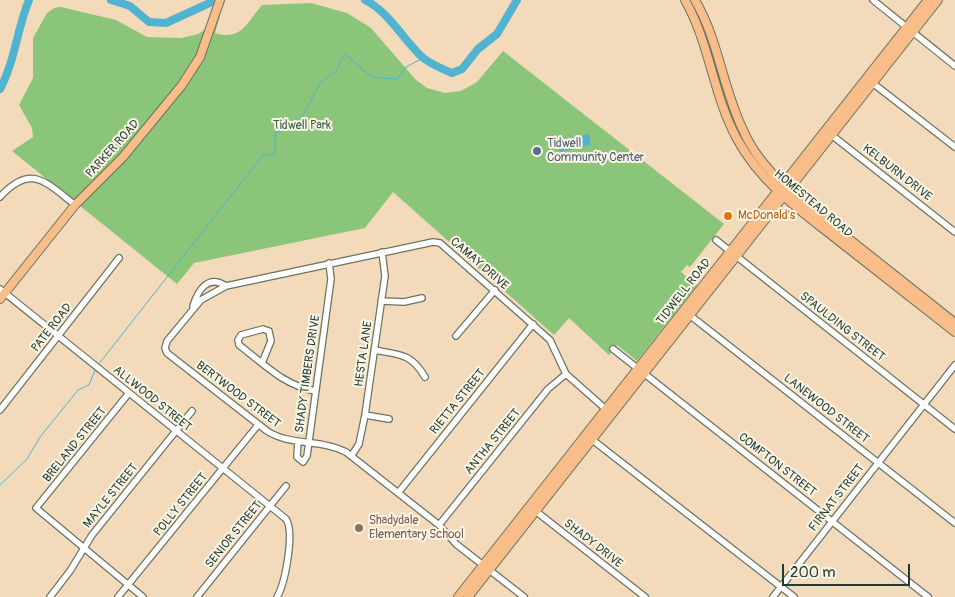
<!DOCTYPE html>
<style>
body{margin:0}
#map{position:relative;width:955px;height:597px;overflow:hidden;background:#f2daba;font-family:Pangolin,sans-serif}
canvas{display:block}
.scale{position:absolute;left:782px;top:564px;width:128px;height:22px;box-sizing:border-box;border:2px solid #1f3d34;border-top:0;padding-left:6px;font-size:15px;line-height:18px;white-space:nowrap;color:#1f3d34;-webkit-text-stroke:4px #fcf5e5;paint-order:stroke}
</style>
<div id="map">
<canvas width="955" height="597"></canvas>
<div class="scale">200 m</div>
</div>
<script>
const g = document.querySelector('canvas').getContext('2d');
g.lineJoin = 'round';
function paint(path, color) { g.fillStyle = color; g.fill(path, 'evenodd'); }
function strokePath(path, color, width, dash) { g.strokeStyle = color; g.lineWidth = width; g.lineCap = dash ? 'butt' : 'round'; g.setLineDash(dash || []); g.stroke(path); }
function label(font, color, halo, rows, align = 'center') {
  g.font = font + ' Pangolin,sans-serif'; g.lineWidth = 4; g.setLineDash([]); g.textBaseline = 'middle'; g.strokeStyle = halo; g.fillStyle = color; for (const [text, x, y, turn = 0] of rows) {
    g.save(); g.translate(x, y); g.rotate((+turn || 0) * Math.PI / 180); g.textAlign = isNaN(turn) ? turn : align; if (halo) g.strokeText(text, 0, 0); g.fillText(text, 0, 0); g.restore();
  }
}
const green = new Path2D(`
 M 311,3 L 347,13 L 371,28 L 416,80 L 427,88 L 445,93 L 461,91 L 477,82 L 503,51 L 724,224 L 690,267 L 687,265 L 681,272 L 697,285 L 637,361 L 617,345 L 609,355 L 569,318 L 554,335 L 393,192 L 365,228 L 194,263 L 177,284 L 12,151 L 33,137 L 32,128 L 19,105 L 33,78 L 33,38 L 47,13 L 54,8 L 61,7 L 116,20 L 147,37 L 181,38 L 198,34 L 206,29 L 212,15 L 220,16 L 215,33 C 241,41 246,24 262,5 Z`);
const water = new Path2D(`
 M 589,134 L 591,145 L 560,152 L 558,141 Z`);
const stream = new Path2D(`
 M 98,365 L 263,155 L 275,155 L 275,133 L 293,128 L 305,112 L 320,83 L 336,71 L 344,54 C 352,59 356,64 363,70 C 372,79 386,78 398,79 L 406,67 L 423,58
 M 0,485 L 27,459 L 40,437 L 78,390 L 89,385 L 96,368`);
const river = new Path2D(`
 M 111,0 L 130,6 L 149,22 L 166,23 L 216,0
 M 365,0 C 389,12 402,38 421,56 C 429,64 441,68 452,73 L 462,69 L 478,49 L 497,34 L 517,0
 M 0,89 C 15,61 17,29 29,0`);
const minor = new Path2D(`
 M 873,0 L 955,66
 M 870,81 L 955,147
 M 829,133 L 955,232
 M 0,197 C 31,163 46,182 75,205
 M 716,240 L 955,429
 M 0,289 L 286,519 C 295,532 285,584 277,597
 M 381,301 L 404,302 L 422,298
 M 193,306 C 198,290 208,274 226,286
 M 687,313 L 955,523
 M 456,336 L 495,290
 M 613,349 L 928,597
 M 374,350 C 400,355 411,353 425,377
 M 262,363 L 271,341 L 269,331 L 263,329 L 241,335 L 238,340 L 239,345 C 264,364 283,385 315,391
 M 129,393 L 36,508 L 143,597
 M 0,410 L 119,258
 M 365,415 L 389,419
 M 590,438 L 794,597
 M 298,441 L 297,457 L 303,462 L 307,456 L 331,279 L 329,263
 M 352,455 L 359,444 L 365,415 L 385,276 L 382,252
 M 398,493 L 533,324
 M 533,509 L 645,597
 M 439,525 L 548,389 L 566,374
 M 50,597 L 70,571 L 92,535 L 192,411
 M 118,597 L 258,425
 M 197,597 L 286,486
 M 524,597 L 456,544 L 439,525 L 346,452 C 321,439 290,446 267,431 L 167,353 L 165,348 L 167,341 L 201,300 L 226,286 L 433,242 L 440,243 L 550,340 L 566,374 L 609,412
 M 773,597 L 955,365`);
const major = new Path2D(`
 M 685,0 C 710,44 713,95 737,139 C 762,185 804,213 844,245 C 881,274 918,303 955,332
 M 695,0 C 719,41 723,90 744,132 C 754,155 771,172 787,190 L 955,323
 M 0,299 L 75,205 L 123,157 L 182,85 L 200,57 L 220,0
 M 458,597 L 928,0
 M 468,597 L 938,0`);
const markers = [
 [537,151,5,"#5c6f8a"],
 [728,216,5,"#e8710a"],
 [359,528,5,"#8d6e63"]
];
const parkNames = [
 ["Tidwell Park",302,126]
];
const serviceNames = [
 ["Tidwell",547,144],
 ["Community Center",547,158]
];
const streetNames = [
 ["PARKER ROAD",113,149,-48],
 ["KELBURN DRIVE",897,173,38],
 ["HOMESTEAD ROAD",813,204,40],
 ["CAMAY DRIVE",479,264,41],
 ["TIDWELL ROAD",684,292,-52],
 ["SPAULDING STREET",842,327,38],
 ["PATE ROAD",52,328,-52],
 ["HESTA LANE",364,354,-82],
 ["SHADY TIMBERS DRIVE",308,374,-82],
 ["BERTWOOD STREET",238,395,37],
 ["ALLWOOD STREET",152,399,39],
 ["RIETTA STREET",458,402,-51],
 ["LANEWOOD STREET",826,409,38],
 ["ANTHA STREET",493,442,-51],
 ["BRELAND STREET",75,445,-51],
 ["COMPTON STREET",777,465,38],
 ["MAYLE STREET",111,496,-51],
 ["FIRNAT STREET",837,498,-52],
 ["POLLY STREET",181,505,-51],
 ["SENIOR STREET",234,535,-51],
 ["SHADY DRIVE",593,544,38]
];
const foodNames = [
 ["McDonald's",738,216]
];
const educationNames = [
 ["Shadydale",369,521],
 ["Elementary School",369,535]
];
paint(green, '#8bc579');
paint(water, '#50b3cf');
strokePath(stream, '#50b3cf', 1);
strokePath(river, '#50b3cf', 8);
strokePath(minor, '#697463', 8);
strokePath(major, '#697463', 10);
strokePath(minor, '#fff', 5.5);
strokePath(major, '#f8bd88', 8);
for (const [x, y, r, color] of markers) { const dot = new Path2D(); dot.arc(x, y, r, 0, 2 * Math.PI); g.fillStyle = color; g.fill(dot); strokePath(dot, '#fcf5e5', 2); }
label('12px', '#3a5f45', '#fcf5e5', parkNames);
label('12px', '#4e5e75', '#fcf5e5', serviceNames, 'left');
label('12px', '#1f3d34', '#fcf5e5', streetNames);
label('12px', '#c56008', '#fcf5e5', foodNames, 'left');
label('12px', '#785e54', '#fcf5e5', educationNames, 'left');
</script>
